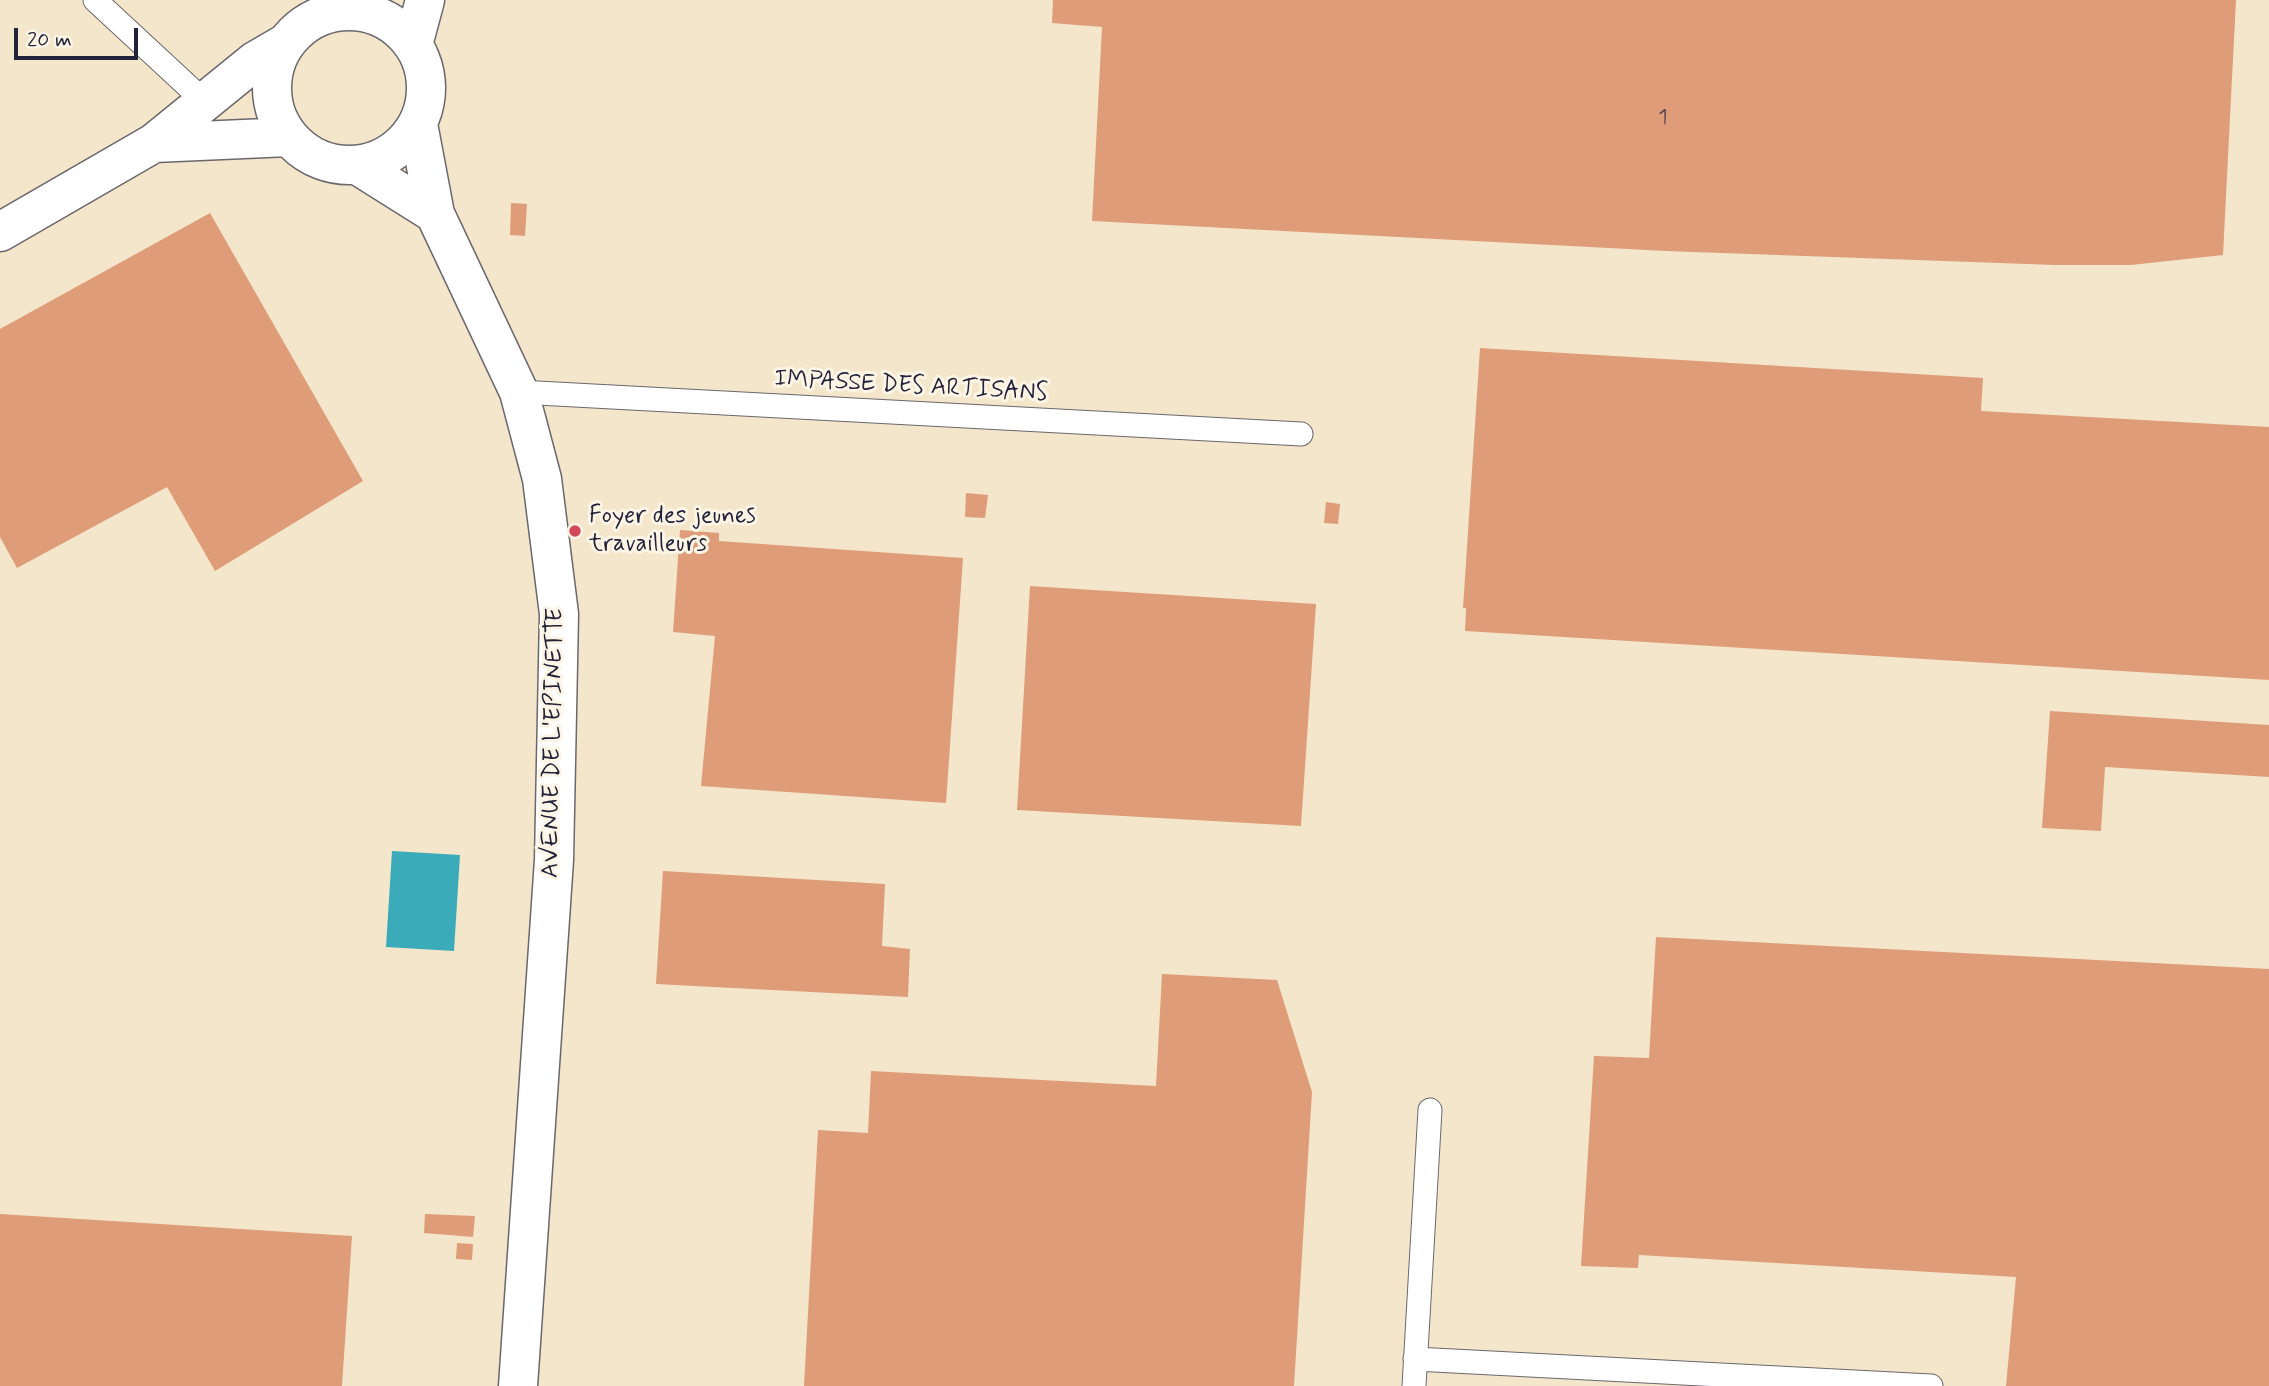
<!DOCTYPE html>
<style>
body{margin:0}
#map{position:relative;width:2269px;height:1386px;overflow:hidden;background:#f3e6cb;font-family:Mynerve,sans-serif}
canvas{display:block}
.scale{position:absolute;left:14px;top:28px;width:124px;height:32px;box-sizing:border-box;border:4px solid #22223b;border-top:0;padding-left:9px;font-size:21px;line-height:24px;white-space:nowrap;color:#22223b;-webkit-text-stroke:5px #fcf5e5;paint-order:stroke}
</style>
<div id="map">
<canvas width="2269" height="1386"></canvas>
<div class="scale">20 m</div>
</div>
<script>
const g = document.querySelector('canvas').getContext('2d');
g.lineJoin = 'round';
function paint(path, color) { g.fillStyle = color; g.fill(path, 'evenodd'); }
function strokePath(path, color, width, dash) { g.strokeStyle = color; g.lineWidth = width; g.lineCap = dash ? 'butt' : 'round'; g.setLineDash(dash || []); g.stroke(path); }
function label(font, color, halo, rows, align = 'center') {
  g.font = font + ' Mynerve,sans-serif'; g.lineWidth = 6; g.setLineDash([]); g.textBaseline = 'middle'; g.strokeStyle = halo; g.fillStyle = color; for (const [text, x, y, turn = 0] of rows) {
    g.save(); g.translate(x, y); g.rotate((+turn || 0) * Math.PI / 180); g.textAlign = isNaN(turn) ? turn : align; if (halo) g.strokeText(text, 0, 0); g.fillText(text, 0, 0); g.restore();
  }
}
const water = new Path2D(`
 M 392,851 L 460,855 L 454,951 L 386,947 Z`);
const building = new Path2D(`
 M 1053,0 L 2236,0 L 2223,255 L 2131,265 L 2055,265 L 1666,251 L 1092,221 L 1102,27 L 1052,23 Z
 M 511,203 L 527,204 L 525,236 L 510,235 Z
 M 210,213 L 363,481 L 215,571 L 167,487 L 17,568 L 0,537 L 0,329 Z
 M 1480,348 L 1983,378 L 1981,411 L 2269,427 L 2269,680 L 1465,631 L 1466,608 L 1463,608 Z
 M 966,493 L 988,495 L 985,518 L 965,517 Z
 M 1326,502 L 1340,504 L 1338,524 L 1324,523 Z
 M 680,530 L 719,533 L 719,541 L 963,558 L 946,803 L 701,786 L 715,636 L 673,632 Z
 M 1030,586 L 1316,604 L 1301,826 L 1017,810 Z
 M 2050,711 L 2269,725 L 2269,777 L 2105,767 L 2101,831 L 2042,828 Z
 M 663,871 L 885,884 L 882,946 L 910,949 L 908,997 L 656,984 Z
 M 1656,937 L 2269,969 L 2269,1386 L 2006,1386 L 2016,1277 L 1639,1255 L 1638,1268 L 1581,1266 L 1594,1056 L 1649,1058 Z
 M 1162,974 L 1277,980 L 1312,1092 L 1294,1386 L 804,1386 L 818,1130 L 868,1133 L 871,1071 L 1156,1086 Z
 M 0,1214 L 352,1236 L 342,1386 L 0,1386 Z
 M 425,1214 L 475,1216 L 473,1237 L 424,1233 Z
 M 457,1243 L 473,1244 L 472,1260 L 456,1259 Z`);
const service = new Path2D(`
 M 95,0 L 205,102
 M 519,392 L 1301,434
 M 1415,1359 L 1931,1386
 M 1414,1386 L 1430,1110`);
const minor = new Path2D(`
 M272 88a77 77 0 1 1 154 0a77 77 0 1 1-154 0Z
 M 413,45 L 425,0
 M 418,124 L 435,214 L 519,392 L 542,479 L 559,614 L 554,860 L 518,1386
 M 154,143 L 255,61 L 286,43
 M 357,165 L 435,214
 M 0,232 L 154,143 L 289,137`);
const markers = [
 [575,531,7,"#d1495b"]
];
const numberNames = [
 ["1",1663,119]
];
const streetNames = [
 ["IMPASSE DES ARTISANS",911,387,3],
 ["AVENUE DE L'EPINETTE",554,743,-89]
];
const poiNames = [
 ["Foyer des jeunes",589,517],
 ["travailleurs",589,545]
];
paint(water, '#3baab9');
paint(building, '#df9c78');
strokePath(service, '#6b676d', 25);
strokePath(minor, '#6b676d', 41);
strokePath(service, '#fff', 23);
strokePath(minor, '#fff', 38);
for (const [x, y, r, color] of markers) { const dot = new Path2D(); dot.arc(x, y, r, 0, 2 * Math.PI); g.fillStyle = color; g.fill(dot); strokePath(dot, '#fcf5e5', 2.5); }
label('21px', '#51404a', null, numberNames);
label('24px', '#22223b', '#fcf5e5', streetNames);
label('24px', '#22223b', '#fcf5e5', poiNames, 'left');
</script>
